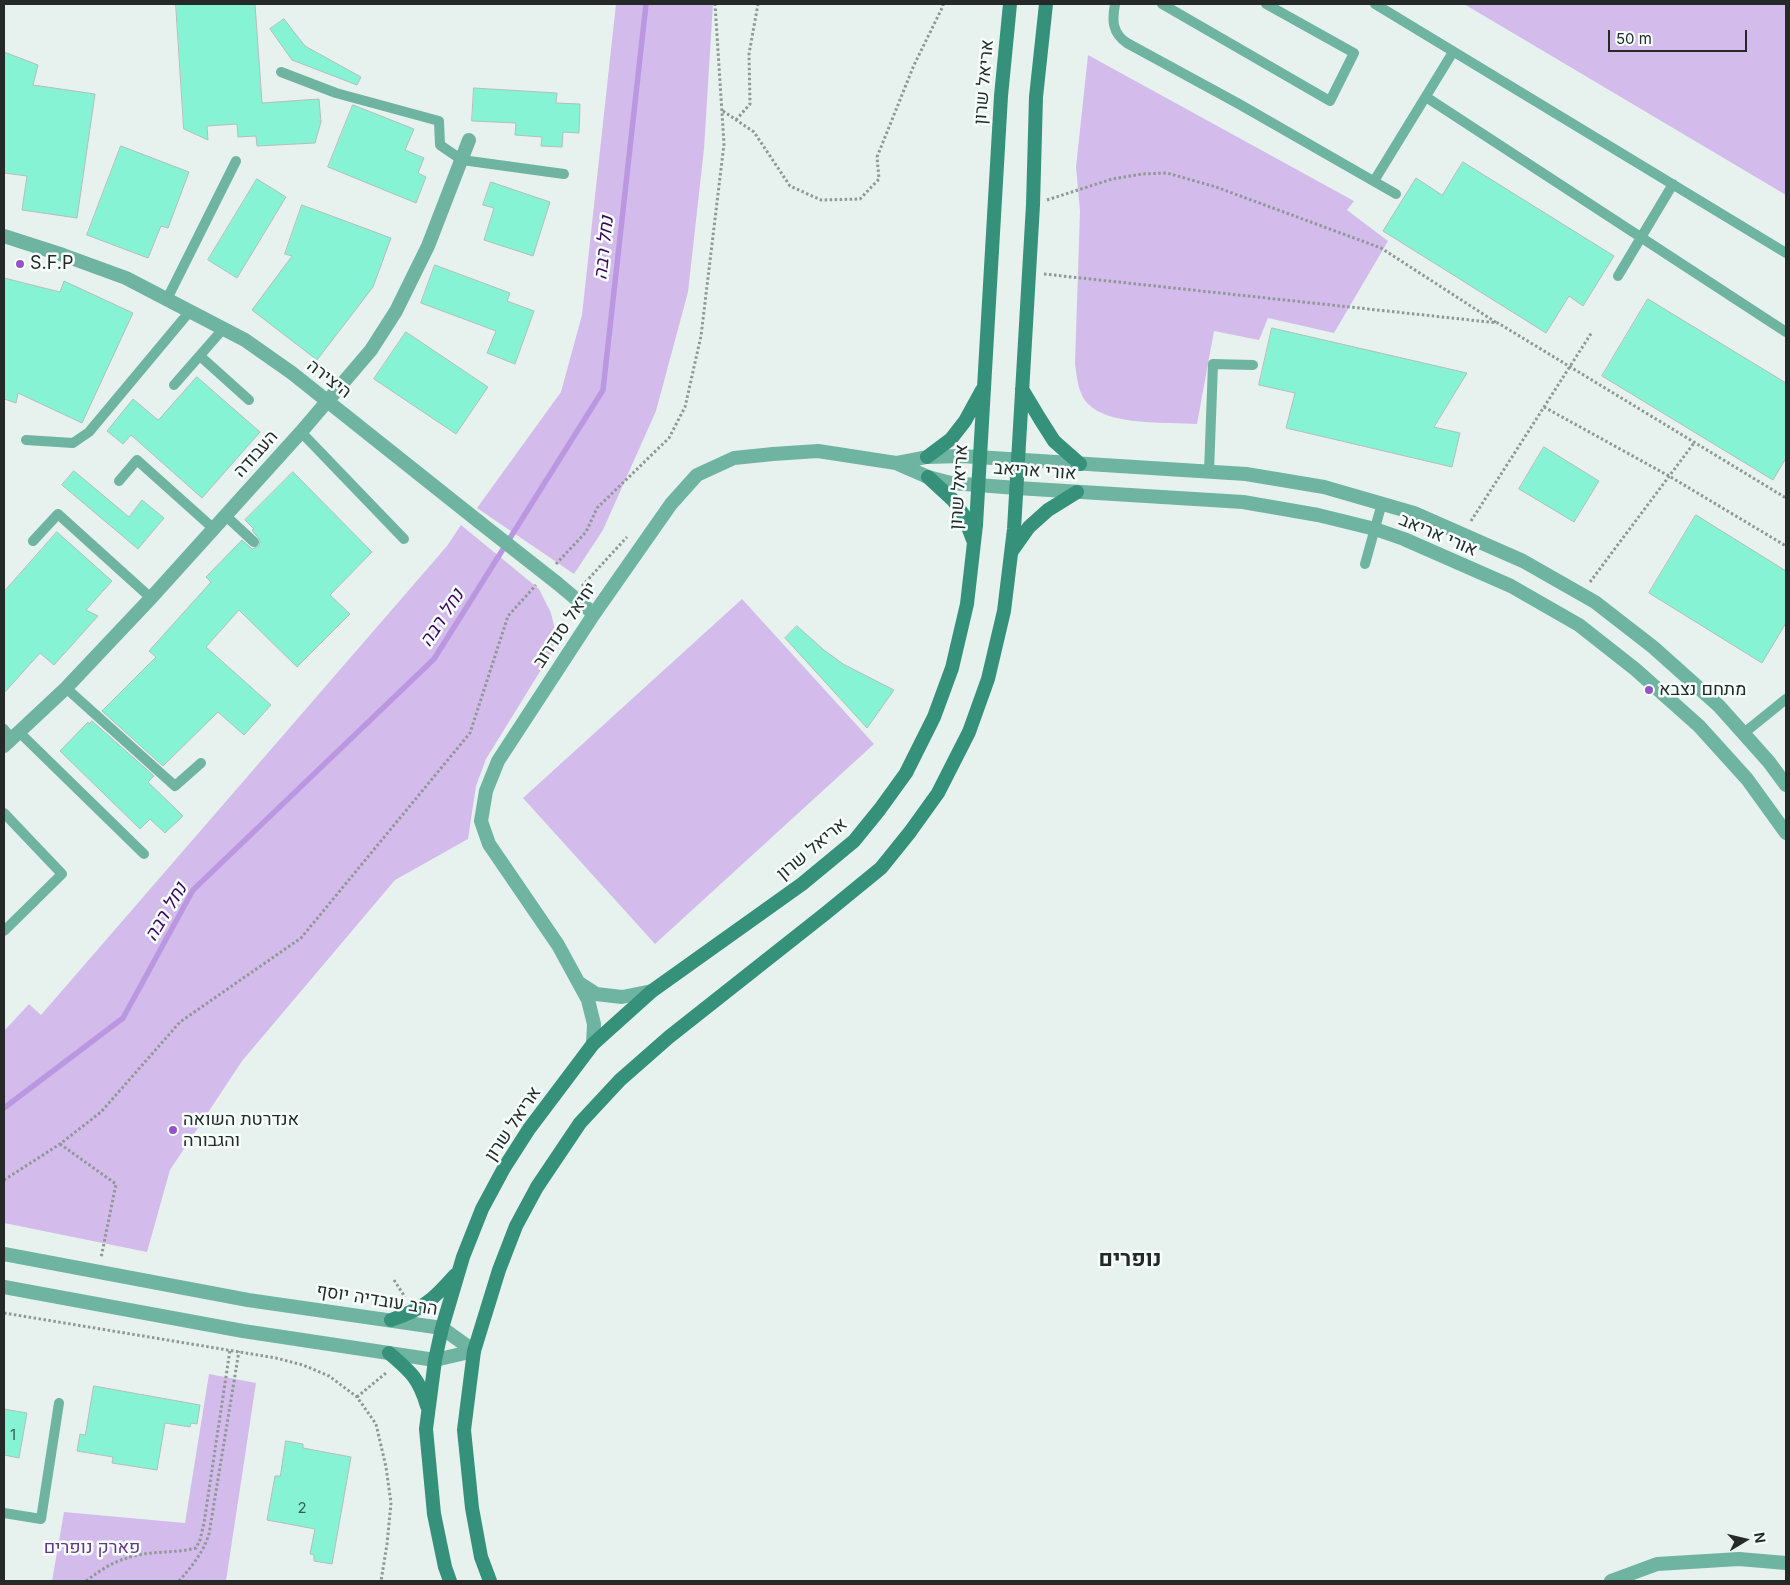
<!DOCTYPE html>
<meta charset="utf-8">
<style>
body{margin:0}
#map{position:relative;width:1790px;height:1585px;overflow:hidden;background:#e7f2ee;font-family:Inter,sans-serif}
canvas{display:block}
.frame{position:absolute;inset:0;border:5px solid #252a28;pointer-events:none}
.north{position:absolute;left:1720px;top:1515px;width:50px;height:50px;-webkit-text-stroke:4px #f6fffc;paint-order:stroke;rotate:81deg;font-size:14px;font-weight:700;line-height:20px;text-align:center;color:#252a28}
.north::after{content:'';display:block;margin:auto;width:18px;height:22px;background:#252a28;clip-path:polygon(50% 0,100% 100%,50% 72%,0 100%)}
.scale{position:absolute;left:1608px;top:30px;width:139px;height:22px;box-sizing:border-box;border:2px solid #252a28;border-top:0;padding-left:6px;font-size:15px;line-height:18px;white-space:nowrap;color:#252a28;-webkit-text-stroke:4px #f6fffc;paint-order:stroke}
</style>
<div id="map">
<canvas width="1790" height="1585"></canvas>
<div class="frame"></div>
<div class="north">N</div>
<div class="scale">50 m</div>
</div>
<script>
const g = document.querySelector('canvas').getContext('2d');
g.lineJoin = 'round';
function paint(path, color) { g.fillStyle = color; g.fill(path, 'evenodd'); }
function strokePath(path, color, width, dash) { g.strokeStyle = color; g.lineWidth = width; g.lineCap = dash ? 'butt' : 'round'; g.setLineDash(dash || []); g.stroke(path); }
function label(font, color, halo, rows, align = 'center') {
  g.font = font + ' Inter,Heebo,sans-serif'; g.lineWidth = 5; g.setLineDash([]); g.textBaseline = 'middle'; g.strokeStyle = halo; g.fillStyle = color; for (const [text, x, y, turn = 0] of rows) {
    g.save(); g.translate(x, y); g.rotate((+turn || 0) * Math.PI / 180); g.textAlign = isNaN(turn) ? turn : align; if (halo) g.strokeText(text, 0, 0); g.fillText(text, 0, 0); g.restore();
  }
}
const green = new Path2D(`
 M 616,4 L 713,4 L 704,149 L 688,292 L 656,411 L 603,530 L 574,574 L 477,508 L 561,392 L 582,315 Z
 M 1464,4 L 1786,4 L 1786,195 Z
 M 1088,55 L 1354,201 L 1347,210 L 1388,241 L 1334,333 L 1268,318 L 1259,340 L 1214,331 L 1197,424 C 1168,422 1109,426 1088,404 C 1078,394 1077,377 1075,364 L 1080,211 L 1076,167 Z
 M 461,525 L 539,589 L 551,613 L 556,634 L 552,652 L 486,759 L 476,786 L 468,839 L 395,880 L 242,1061 L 170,1170 L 147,1252 L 4,1223 L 4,1031 L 29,1004 L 41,1015 L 447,546 Z
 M 742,599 L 874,744 L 655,944 L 523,798 Z
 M 209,1374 L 256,1383 L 226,1581 L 52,1581 L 64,1512 L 185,1523 Z`);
const stream = new Path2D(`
 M 4,1108 L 123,1018 L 193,890 L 434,659 L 603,390 L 646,4`);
const building = new Path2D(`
 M 176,4 L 255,4 L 262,103 L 319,99 L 321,122 L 315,143 L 257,146 L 256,136 L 238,137 L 237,124 L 207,126 L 208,140 L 184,129 Z
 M 284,19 L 305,46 L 361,77 L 357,85 L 292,60 L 270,29 Z
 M 4,52 L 38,65 L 33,85 L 95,94 L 77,218 L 22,210 L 27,176 L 4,173 Z
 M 474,88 L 557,93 L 556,103 L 580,104 L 579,133 L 563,132 L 562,147 L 541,146 L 542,137 L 515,135 L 516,123 L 472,121 Z
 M 353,105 L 414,129 L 405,150 L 424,158 L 418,173 L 426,177 L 416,203 L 328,167 Z
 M 121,146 L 189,172 L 168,228 L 161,226 L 148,258 L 87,235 Z
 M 1463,162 L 1614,256 L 1583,306 L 1569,296 L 1546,333 L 1383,231 L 1416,178 L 1442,195 Z
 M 257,179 L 286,197 L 237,278 L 208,260 Z
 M 491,182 L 550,202 L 533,256 L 484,240 L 494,208 L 483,205 Z
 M 302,205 L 391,238 L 373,287 L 317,360 L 252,310 L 292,256 L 285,254 Z
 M 435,265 L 510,293 L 507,301 L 534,311 L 515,364 L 487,353 L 496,331 L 421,303 Z
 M 4,278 L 60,292 L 64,281 L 133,313 L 82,423 L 18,393 L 16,403 L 4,399 Z
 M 1648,299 L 1786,383 L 1786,458 L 1773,480 L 1602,376 Z
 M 1272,328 L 1467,373 L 1434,427 L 1460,433 L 1452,467 L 1286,428 L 1295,393 L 1259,385 Z
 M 406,332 L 488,387 L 456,434 L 374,379 Z
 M 197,377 L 260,432 L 202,498 L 131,435 L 123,444 L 107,431 L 133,399 L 158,420 Z
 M 1544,447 L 1599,481 L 1574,522 L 1519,489 Z
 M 74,471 L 129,517 L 142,500 L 164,518 L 138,549 L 62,485 Z
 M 293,472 L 372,552 L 330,595 L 350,614 L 297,667 L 239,610 L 206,647 L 271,705 L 244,735 L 218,712 L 163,766 L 102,711 L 156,657 L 149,651 L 211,582 L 206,577 L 242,540 L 252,549 L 259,546 L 260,540 L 252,530 L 254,529 L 245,520 Z
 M 1696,515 L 1786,571 L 1786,623 L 1762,663 L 1649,593 Z
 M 57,532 L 112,581 L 86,610 L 98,616 L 54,665 L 40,653 L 4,693 L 4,592 Z
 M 797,626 L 824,650 L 843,664 L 894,690 L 867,728 L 785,638 Z
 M 92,721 L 154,776 L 148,782 L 183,816 L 165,833 L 150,819 L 140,829 L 60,751 L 88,722 L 89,724 Z
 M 94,1386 L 200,1405 L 197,1424 L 191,1423 L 190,1427 L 165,1423 L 157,1470 L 112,1463 L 113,1457 L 77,1451 L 80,1434 L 85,1435 Z
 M 4,1409 L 27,1413 L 19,1458 L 4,1455 Z
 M 286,1441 L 303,1444 L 303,1448 L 351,1457 L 332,1564 L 314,1561 L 314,1555 L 310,1554 L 315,1529 L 267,1520 L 275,1476 L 280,1476 Z`);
const path = new Path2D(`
 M 723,111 L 754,132 L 790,186 L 821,200 L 860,199 L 879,179 L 877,157 L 914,65 L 943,6 L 943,4
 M 736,120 L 750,104 L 749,54 L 758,4
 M 1047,200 L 1112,179 L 1142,174 L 1167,173 L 1216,187 L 1381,248 L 1497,323
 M 1044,274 L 1498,323 L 1786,498
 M 1544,407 L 1669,476 L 1786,546
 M 1471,521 L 1592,332
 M 556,564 L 586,532 L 597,508 L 669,438 L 685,407 L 701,336 L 724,144 L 715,4
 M 1590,582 L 1694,443
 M 582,586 L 627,537
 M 60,1144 L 116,1184 L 101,1258
 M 4,1180 L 60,1144 L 101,1112 L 180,1022 L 301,938 L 470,733 L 508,616 L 536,585
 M 394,1280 L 405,1297
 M 4,1313 L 276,1358 L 303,1365 L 329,1376 L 357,1397 L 376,1424 L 386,1467 L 391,1503 L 387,1544 L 381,1581
 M 357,1397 L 386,1373 L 387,1375
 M 86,1581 C 103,1568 116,1560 138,1555 C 157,1551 177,1553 196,1548 L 200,1540 L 204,1523 L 230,1350
 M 179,1581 C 192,1566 203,1553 209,1534 L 239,1351`);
const service = new Path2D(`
 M 1115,4 C 1112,20 1112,33 1127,43 L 1239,104 L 1396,194
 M 1162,4 L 1330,101 L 1354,53 L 1266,4
 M 1375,4 L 1786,253
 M 281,72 L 336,93 L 439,121 L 440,145 L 462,160 L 564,174
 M 1426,97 L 1786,332
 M 1374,181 L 1453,52
 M 1618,276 L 1673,184
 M 167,299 L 236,161
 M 200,356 L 249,400
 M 174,385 L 223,329
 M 301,432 L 404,539
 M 26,440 L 73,443 L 89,432 L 190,311
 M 1209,472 L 1213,364 L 1253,365
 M 119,481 L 137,460 L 214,529
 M 226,516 L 254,542
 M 33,541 L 58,514 L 151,598
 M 1365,564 L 1382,503
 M 66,688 L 175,786 L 201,763
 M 4,729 L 12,739
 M 19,732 L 144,854
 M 1744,733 L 1786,699
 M 4,813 L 62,874 L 4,931
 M 4,1513 L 41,1519 L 59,1403`);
const minor = new Path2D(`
 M 4,236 L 63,255 L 126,278 L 245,340 L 292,373 L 478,521
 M 896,463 L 927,457 L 961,456 L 1246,474 L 1324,487 L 1414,513 L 1523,561 L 1595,602 L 1653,647 L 1719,706 L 1769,762 L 1786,785
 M 557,583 L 594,614
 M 4,746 L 66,688 L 151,598 L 301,432 L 371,350 L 396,311 L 428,246 L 469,140
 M 579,983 L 596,994 L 622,997 L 652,991
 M 593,1044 L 594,1024 L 588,1000 L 558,945 L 489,844 L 481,821 L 486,791 L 498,761 L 594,614 L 671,504 L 697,475 L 734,458 L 773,454 L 818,451 L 896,463 L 928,477 L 951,483 L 1017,488 L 1243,502 L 1318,515 L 1375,529 L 1404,539 L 1511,586 L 1579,625 L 1635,669 L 1699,726 L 1747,779 L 1786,833
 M 1611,1581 L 1657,1564 L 1739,1559 L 1786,1563`);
const tertiary = new Path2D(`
 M 4,1254 L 248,1300 L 442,1328 L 474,1351
 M 4,1287 L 243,1331 L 435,1360 L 474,1351`);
const secondary = new Path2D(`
 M 1022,389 L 1040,419 L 1054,441 L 1080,464
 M 927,457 L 951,439 L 965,421 L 982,390
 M 928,477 L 953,500 L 963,514 L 973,540
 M 1012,551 L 1029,527 L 1048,510 L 1077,492
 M 391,1320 C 423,1309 433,1300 455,1275
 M 389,1353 C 410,1371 419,1378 427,1406
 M 450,1581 L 445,1567 L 434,1514 L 426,1429 L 435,1360 L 442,1328 L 463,1257 L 482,1209 L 504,1168 L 529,1129 L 593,1044 L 652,991 L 802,884 L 854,841 L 880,809 L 906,773 L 934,717 L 952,668 L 967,604 L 976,525 L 1001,96 L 1010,4
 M 490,1581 L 481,1557 L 472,1508 L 464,1430 L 474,1351 L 499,1270 L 516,1226 L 537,1187 L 580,1123 L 620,1080 L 669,1037 L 826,913 L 881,868 L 910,832 L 938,793 L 969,732 L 988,679 L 1004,611 L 1014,529 L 1033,205 L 1036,97 L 1046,4`);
const minorBridge = new Path2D(`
 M 478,521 L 557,583`);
const markers = [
 [20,264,5,"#9453c9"],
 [1649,690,5,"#9453c9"],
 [173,1130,5,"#9453c9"]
];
const numberNames = [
 ["1",13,1435],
 ["2",302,1508]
];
const streetNames = [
 ["אריאל שרון",984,82,-85],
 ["היצירה",329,379,38],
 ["העבודה",256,454,-48],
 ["אורי אריאב",1035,471,4],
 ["אריאל שרון",959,487,-86],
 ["אורי אריאב",1438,535,23],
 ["יחיאל סנדרוב",565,625,-56],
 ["אריאל שרון",812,849,-40],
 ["אריאל שרון",513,1124,-56],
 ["הרב עובדיה יוסף",377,1300,9]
];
const poiNames = [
 ["S.F.P",30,264],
 ["מתחם נצבא",1659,690],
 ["אנדרטת השואה",183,1120],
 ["והגבורה",183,1141]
];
const parkNames = [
 ["פארק נופרים",92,1548]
];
const waterNames = [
 ["נחל רבה",604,248,-84],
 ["נחל רבה",442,618,-57],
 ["נחל רבה",166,912,-59]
];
const districtNames = [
 ["נופרים",1130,1259]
];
paint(green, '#d3bcec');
strokePath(stream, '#bc97e1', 5.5);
paint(building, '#85f3d4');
strokePath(building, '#b3bebb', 1);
strokePath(path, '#909895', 3, [2.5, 2.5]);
strokePath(service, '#6eb4a0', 10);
strokePath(minor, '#6eb4a0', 14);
strokePath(tertiary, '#6eb4a0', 14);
strokePath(secondary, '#36917b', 14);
strokePath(minorBridge, '#6eb4a0', 14);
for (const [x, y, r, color] of markers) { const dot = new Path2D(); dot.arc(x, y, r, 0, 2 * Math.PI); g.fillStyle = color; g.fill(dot); strokePath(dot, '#f6fffc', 2); }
label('15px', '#3d5c53', null, numberNames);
label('18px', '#252a28', '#f6fffc', streetNames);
label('18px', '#252a28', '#f6fffc', poiNames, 'left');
label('18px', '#65358c', '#f6fffc', parkNames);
label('italic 19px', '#3c035e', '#f6fffc', waterNames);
label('bold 22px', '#252a28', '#f6fffc', districtNames);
</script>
